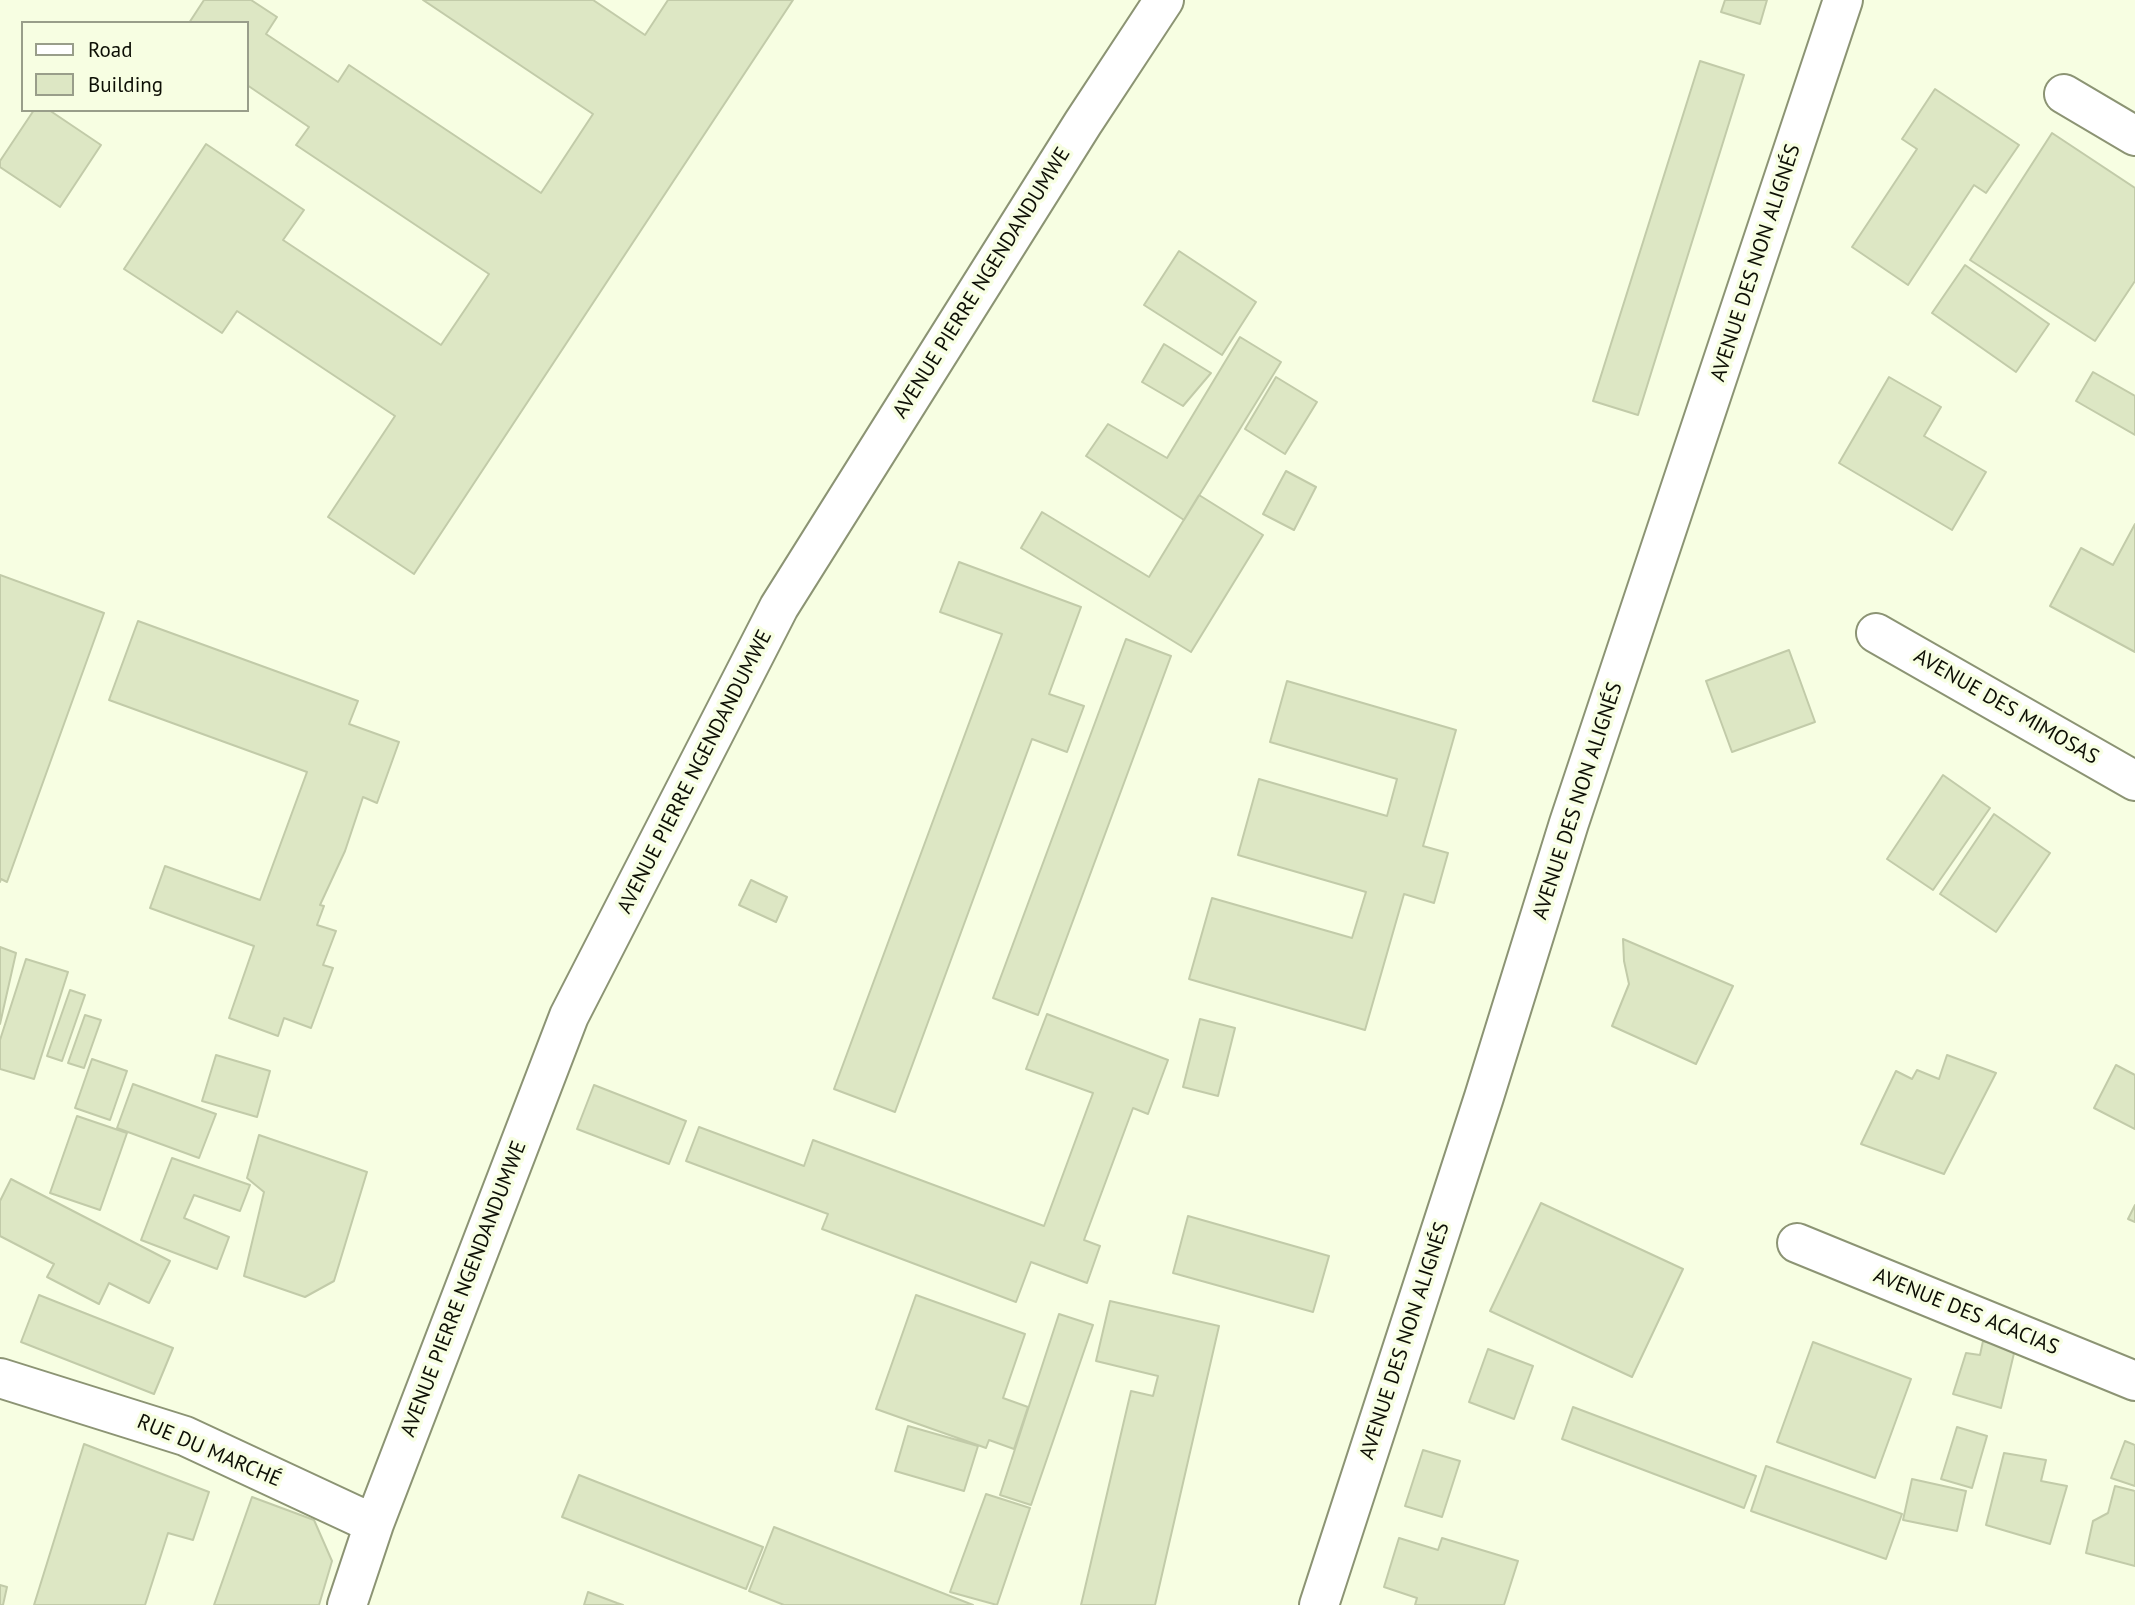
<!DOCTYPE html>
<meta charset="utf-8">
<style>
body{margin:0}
#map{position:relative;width:2135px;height:1605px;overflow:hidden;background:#f7fee2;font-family:"PT Sans",sans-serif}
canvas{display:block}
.legend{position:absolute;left:21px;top:21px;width:228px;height:91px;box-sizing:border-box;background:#f7fee2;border:2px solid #999e8a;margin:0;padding:9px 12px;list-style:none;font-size:21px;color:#0d0f05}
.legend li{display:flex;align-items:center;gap:14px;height:35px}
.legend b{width:35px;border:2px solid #999e8a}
</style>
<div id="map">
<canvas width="2135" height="1605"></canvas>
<ul class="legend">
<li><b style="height:9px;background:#fff"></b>Road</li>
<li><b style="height:19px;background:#dde7c4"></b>Building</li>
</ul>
</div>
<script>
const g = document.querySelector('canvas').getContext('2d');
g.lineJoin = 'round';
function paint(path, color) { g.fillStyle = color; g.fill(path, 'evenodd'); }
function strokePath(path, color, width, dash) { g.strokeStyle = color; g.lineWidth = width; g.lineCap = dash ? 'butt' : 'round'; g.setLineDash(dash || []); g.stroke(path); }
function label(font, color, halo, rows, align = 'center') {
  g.font = font + ' "PT Sans",sans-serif'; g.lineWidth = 7; g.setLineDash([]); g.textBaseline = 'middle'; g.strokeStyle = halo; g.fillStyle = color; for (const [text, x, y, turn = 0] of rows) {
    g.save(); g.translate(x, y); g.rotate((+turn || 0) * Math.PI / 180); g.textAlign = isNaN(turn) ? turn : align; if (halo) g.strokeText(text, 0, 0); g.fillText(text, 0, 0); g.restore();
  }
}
const building = new Path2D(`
 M 204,0 L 251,0 L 277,17 L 266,34 L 338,82 L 349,65 L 541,193 L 593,114 L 423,0 L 593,0 L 645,35 L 668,0 L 793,0 L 414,574 L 328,517 L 395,416 L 237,311 L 222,333 L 124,269 L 206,144 L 304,210 L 283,240 L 441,345 L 489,274 L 296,145 L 309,127 L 247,85 L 247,23 L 189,23 Z
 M 1725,0 L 1767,0 L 1760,24 L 1721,12 Z
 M 1700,61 L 1744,75 L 1638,415 L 1593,401 Z
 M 1935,89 L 2019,145 L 1986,193 L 1974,185 L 1908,285 L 1852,247 L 1917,149 L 1902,139 Z
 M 34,110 L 49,110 L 101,145 L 60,207 L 0,167 L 0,161 Z
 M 2052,133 L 2135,188 L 2135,281 L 2095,341 L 1970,260 Z
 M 1179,251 L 1256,302 L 1222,355 L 1144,305 Z
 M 1965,265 L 2049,324 L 2016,372 L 1932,313 Z
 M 1240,337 L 1281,362 L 1184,520 L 1086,456 L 1108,424 L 1167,458 Z
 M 1164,344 L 1211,373 L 1183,406 L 1142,382 Z
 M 2093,372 L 2135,396 L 2135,435 L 2076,401 Z
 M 1276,377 L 1317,402 L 1285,454 L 1245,429 Z
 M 1889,377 L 1941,407 L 1924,436 L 1986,472 L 1952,530 L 1839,463 Z
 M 1286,471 L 1316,487 L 1294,530 L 1263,514 Z
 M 1199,495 L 1263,535 L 1191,652 L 1021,548 L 1042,512 L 1149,577 Z
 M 2135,524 L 2135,652 L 2050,606 L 2081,548 L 2113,565 Z
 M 959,562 L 1081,607 L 1049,694 L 1084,706 L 1067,752 L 1032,739 L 895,1112 L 834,1089 L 1002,634 L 940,612 Z
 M 0,575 L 104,613 L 7,882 L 1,879 L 0,882 Z
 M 138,621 L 358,701 L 349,724 L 399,742 L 377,803 L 363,797 L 345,851 L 320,905 L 324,906 L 317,925 L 336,931 L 323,965 L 333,968 L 311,1028 L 284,1018 L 278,1036 L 229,1018 L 254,946 L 150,908 L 165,866 L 260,900 L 307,772 L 109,700 Z
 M 1126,639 L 1171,656 L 1038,1015 L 993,998 Z
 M 1789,650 L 1815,722 L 1732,752 L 1706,681 Z
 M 1287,681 L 1456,730 L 1423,846 L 1448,853 L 1434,903 L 1404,894 L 1365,1030 L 1189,979 L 1212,898 L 1352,938 L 1366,892 L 1238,855 L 1259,779 L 1387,816 L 1397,779 L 1270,742 Z
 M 1943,775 L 1990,808 L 1933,890 L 1887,859 Z
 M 1994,814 L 2050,853 L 1996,932 L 1940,894 Z
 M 751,880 L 787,897 L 776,922 L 739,905 Z
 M 1623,939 L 1733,986 L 1696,1064 L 1612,1026 L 1629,984 L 1624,961 Z
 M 0,947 L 16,953 L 0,1024 Z
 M 26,959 L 68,972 L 34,1079 L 0,1069 L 0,1040 Z
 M 70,990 L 85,995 L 62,1061 L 47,1056 Z
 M 1047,1014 L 1168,1060 L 1148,1114 L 1133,1108 L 1084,1240 L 1100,1246 L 1087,1283 L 1031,1262 L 1016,1302 L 822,1229 L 828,1214 L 686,1161 L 699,1127 L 804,1166 L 813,1140 L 1044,1226 L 1093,1093 L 1026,1069 Z
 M 85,1015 L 101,1020 L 84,1068 L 68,1063 Z
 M 1200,1019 L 1235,1028 L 1218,1096 L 1183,1087 Z
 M 216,1055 L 270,1071 L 257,1117 L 202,1101 Z
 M 1947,1055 L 1996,1073 L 1944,1174 L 1861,1144 L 1896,1071 L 1912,1079 L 1917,1070 L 1939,1079 Z
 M 92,1059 L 127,1071 L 110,1120 L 75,1108 Z
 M 2116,1065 L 2135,1075 L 2135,1129 L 2094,1108 Z
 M 133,1084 L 216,1114 L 199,1158 L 117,1128 Z
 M 594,1085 L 686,1121 L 669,1164 L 577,1129 Z
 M 77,1116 L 127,1133 L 100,1210 L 50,1193 Z
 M 259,1135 L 367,1172 L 334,1281 L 305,1297 L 244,1276 L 264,1192 L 247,1178 Z
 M 172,1158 L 250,1185 L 240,1211 L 194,1195 L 184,1218 L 229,1237 L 217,1269 L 141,1240 Z
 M 11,1179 L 170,1261 L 149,1303 L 109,1283 L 99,1304 L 47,1277 L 54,1264 L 0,1236 L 0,1201 Z
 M 1541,1203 L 1683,1269 L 1632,1377 L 1490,1311 Z
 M 2135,1205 L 2135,1222 L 2128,1219 Z
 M 1188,1216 L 1329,1256 L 1313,1312 L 1173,1273 Z
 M 39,1295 L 173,1348 L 154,1394 L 21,1342 Z
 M 916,1295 L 1025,1334 L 1003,1398 L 1028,1407 L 1014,1449 L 989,1440 L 986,1448 L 876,1409 Z
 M 1110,1301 L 1219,1326 L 1155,1605 L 1081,1605 L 1131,1391 L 1153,1396 L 1158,1376 L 1096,1361 Z
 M 1059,1314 L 1093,1325 L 1031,1505 L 1000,1495 Z
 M 1983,1341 L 2015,1349 L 2001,1408 L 1953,1394 L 1966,1353 L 1980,1355 Z
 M 1813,1342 L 1911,1379 L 1875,1478 L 1777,1442 Z
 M 1488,1349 L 1533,1366 L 1514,1419 L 1469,1402 Z
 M 1573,1407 L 1756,1476 L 1744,1508 L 1562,1439 Z
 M 908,1426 L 978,1446 L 964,1491 L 895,1471 Z
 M 1957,1427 L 1987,1436 L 1972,1488 L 1941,1479 Z
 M 2125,1441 L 2135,1445 L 2135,1486 L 2111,1478 Z
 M 84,1444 L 209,1492 L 193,1540 L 168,1533 L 145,1605 L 34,1605 Z
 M 1423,1450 L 1460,1461 L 1442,1517 L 1405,1506 Z
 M 2004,1453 L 2046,1460 L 2041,1481 L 2067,1486 L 2050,1544 L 1986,1525 Z
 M 1766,1466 L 1902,1514 L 1886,1559 L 1751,1511 Z
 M 579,1475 L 763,1547 L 746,1589 L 562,1517 Z
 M 1912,1479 L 1966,1491 L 1957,1531 L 1903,1520 Z
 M 2115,1486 L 2135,1491 L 2135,1566 L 2086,1553 L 2093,1521 L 2108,1513 Z
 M 986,1494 L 1030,1508 L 997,1605 L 950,1592 Z
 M 252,1497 L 314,1520 L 332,1561 L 319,1605 L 214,1605 Z
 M 774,1527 L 973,1605 L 784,1605 L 749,1591 Z
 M 1399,1538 L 1438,1550 L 1442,1538 L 1518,1561 L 1504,1605 L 1415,1605 L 1417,1598 L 1384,1587 Z
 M 0,1585 L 7,1587 L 3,1605 L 0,1605 Z
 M 588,1592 L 617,1603 L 623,1605 L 584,1605 Z`);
const minor = new Path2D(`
 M 2064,94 L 2135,136
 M 1876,633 L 2135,781
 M 1797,1243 L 2135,1381
 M 0,1378 L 185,1436 L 374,1524
 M 347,1605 L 374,1524 L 569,1016 L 779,607 L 1083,123 L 1164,0
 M 1319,1605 L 1484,1097 L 1569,823 L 1843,0`);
const streetNames = [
 ["AVENUE DES NON ALIGNÉS",1756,263,-72],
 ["AVENUE PIERRE NGENDANDUMWE",982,283,-58],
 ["AVENUE DES MIMOSAS",2006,707,30],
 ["AVENUE PIERRE NGENDANDUMWE",695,772,-63],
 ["AVENUE DES NON ALIGNÉS",1578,801,-72],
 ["AVENUE PIERRE NGENDANDUMWE",464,1289,-69],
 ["AVENUE DES ACACIAS",1966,1312,22],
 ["AVENUE DES NON ALIGNÉS",1405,1341,-72],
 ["RUE DU MARCHÉ",209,1451,23]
];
paint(building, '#dde7c4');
strokePath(building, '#c2cba9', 2);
strokePath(minor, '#8c9474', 42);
strokePath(minor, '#fff', 38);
label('21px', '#0d0f05', '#f7fee2', streetNames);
</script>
